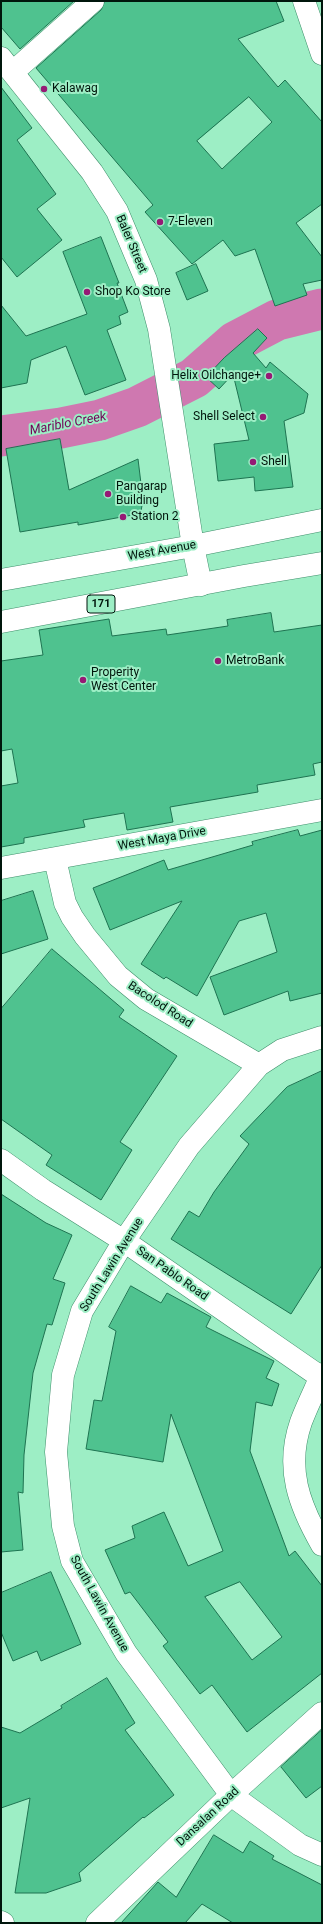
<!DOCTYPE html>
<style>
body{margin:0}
#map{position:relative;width:323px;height:1924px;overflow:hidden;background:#9deec5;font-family:Roboto,sans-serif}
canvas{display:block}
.frame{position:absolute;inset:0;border:2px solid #00160c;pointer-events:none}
</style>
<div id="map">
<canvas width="323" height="1924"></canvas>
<div class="frame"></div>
</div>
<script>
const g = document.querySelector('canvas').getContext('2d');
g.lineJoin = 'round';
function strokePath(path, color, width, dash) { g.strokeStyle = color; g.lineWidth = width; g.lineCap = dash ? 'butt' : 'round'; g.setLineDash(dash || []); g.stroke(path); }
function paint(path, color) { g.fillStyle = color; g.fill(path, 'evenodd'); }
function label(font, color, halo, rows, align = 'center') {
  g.font = font + ' Roboto,sans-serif'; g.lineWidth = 4; g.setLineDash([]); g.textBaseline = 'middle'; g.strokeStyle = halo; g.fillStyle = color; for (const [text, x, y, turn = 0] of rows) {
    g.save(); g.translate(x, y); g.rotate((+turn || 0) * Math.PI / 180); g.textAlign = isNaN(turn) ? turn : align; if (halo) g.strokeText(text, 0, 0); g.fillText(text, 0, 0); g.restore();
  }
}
const river = new Path2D(`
 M 1,436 L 61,428 L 100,420 L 137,407 L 194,378 L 235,342 L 277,320 L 322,309`);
const building = new Path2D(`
 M 1,1 L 74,1 L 20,49 L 1,27 Z
 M 105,1 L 276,1 L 284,21 L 238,39 L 278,87 L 285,80 L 322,122 L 322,204 L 296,223 L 322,257 L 322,280 L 303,284 L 307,295 L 275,306 L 255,249 L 235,256 L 223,240 L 192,264 L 145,212 L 153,205 L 36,68 L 101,10 ZM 249,97 L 272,122 L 222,169 L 197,141 Z
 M 1,87 L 32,128 L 17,140 L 56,194 L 37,209 L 62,240 L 17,277 L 1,257 Z
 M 101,237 L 119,283 L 117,283 L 128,312 L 119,316 L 121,324 L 107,330 L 126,380 L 85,395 L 66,346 L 31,360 L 27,383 L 1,388 L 1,305 L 26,336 L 87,314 L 63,252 Z
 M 196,264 L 208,291 L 187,300 L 176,273 Z
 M 258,329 L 267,338 L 253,353 L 266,368 L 270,362 L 308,394 L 304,413 L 284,421 L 293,487 L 255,491 L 254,477 L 218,481 L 214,444 L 249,440 L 233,374 L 219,389 L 206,377 L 224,358 Z
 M 60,439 L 69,490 L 138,459 L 143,500 L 141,511 L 138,514 L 78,525 L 78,522 L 20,532 L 6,449 Z
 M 271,613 L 274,632 L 322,625 L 322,762 L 313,764 L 315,775 L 257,785 L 258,792 L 170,807 L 173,822 L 127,830 L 124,813 L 83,820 L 85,827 L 24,838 L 24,843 L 1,847 L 1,786 L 18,783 L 12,749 L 1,751 L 1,661 L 43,655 L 39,630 L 109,619 L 112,636 L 166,629 L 167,635 L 228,626 L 227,620 Z
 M 298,830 L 300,836 L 322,830 L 322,993 L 290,1001 L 288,991 L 224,1015 L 210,977 L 277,952 L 266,913 L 239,921 L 197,996 L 166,977 L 164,979 L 141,964 L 182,901 L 110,930 L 93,888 L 164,860 L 168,870 L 253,845 L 252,842 Z
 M 33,891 L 48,939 L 1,954 L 1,901 Z
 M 52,949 L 124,1010 L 119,1017 L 177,1056 L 120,1142 L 132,1150 L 101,1200 L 46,1165 L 52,1155 L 1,1119 L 1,1009 Z
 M 322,1071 L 322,1265 L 291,1314 L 171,1239 L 189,1211 L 199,1217 L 214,1192 L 249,1144 L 240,1136 L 287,1087 Z
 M 1,1194 L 46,1223 L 72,1235 L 53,1279 L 65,1283 L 52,1325 L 47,1324 L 33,1373 L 24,1455 L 23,1493 L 18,1492 L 23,1550 L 1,1552 Z
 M 131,1286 L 161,1303 L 167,1293 L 211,1317 L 206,1327 L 274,1361 L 266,1378 L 279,1384 L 272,1406 L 256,1402 L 250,1451 L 289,1556 L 295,1551 L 322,1586 L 322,1673 L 247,1732 L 212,1685 L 200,1694 L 163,1646 L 168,1642 L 130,1592 L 125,1594 L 105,1550 L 135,1538 L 132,1526 L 164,1512 L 188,1566 L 223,1551 L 171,1414 L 163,1462 L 86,1449 L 94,1400 L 102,1401 L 116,1331 L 109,1327 ZM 240,1582 L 282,1637 L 252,1660 L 205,1597 Z
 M 51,1572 L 81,1644 L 41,1661 L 37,1651 L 13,1661 L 1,1632 L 1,1593 Z
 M 107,1678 L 135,1723 L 125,1730 L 174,1795 L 144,1818 L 143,1817 L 79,1873 L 81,1881 L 46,1893 L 15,1893 L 30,1798 L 1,1808 L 1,1727 L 20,1733 L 62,1708 L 61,1706 Z
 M 322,1730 L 322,1786 L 306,1798 L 281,1767 Z
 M 214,1835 L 243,1853 L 250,1841 L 274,1856 L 272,1859 L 322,1885 L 322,1923 L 233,1923 L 202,1904 L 185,1923 L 121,1923 L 158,1882 L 176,1897 Z`);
const minor = new Path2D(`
 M 304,1 L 322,54
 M 55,859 L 65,903 L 72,917 L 85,936 L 118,976 L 146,999 L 259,1065
 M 1,868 L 322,810
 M 322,1037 L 282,1050 L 259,1065 L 189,1146 L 124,1241 L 82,1311 L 63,1375 L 56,1452 L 63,1526 L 72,1561 L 126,1653 L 231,1795 L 300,1845 L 322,1855
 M 1,1160 L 43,1190 L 124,1241 L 322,1378
 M 322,1374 C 315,1390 307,1406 301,1422 C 285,1468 299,1505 322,1545
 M 1,1922 L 3,1923
 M 97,1923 L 231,1795 L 322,1713`);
const tertiary = new Path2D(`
 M 1,58 L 92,172 L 117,211 L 146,280 L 159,329 L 193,546 L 201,585
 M 13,72 L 93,1`);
const primary = new Path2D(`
 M 1,580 L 193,546 L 322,520
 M 1,622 L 244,576 L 322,563`);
const markers = [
 [44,89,4,"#961a75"],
 [160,222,4,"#961a75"],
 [87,292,4,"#961a75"],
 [269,376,4,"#961a75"],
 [263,417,4,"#961a75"],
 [253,462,4,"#961a75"],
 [108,494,4,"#961a75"],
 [123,517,4,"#961a75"],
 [218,661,4,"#961a75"],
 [83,680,4,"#961a75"]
];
const shields = [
 [101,604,28]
];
const shieldNames = [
 ["171",101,604]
];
const poiNames = [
 ["Kalawag",52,89],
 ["7-Eleven",168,222],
 ["Shop Ko Store",95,292],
 ["Helix Oilchange+",261,376,"right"],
 ["Shell Select",255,417,"right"],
 ["Shell",261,462],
 ["Pangarap",116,487],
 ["Building",116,501],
 ["Station 2",131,517],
 ["MetroBank",226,661],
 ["Properity",91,673],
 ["West Center",91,687]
];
const streetNames = [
 ["Baler Street",131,244,67],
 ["West Avenue",162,551,-10],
 ["West Maya Drive",162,839,-10],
 ["Bacolod Road",160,1005,33],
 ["South Lawin Avenue",112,1265,-58],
 ["San Pablo Road",172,1274,35],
 ["South Lawin Avenue",99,1604,61],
 ["Dansalan Road",208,1817,-43]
];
const waterNames = [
 ["Mariblo Creek",68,424,-11]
];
strokePath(river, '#cf78b0', 41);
paint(building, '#4fc28f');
strokePath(building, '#1e7351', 1);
strokePath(minor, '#3e8e6a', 23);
strokePath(tertiary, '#3e8e6a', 23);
strokePath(primary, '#3e8e6a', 23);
strokePath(minor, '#fff', 22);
strokePath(tertiary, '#fff', 22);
strokePath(primary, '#fff', 22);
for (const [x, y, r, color] of markers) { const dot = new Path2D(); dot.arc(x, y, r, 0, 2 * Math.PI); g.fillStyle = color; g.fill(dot); strokePath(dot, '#9deec5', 1.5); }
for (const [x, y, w] of shields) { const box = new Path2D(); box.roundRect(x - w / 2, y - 9, w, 18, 3); g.fillStyle = '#9deec5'; g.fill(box); strokePath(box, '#00160c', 1); }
label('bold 11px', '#00160c', null, shieldNames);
label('12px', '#00160c', '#9deec5', poiNames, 'left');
label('12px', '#00160c', '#9deec5', streetNames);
label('italic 13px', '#720257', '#9deec5', waterNames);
</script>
